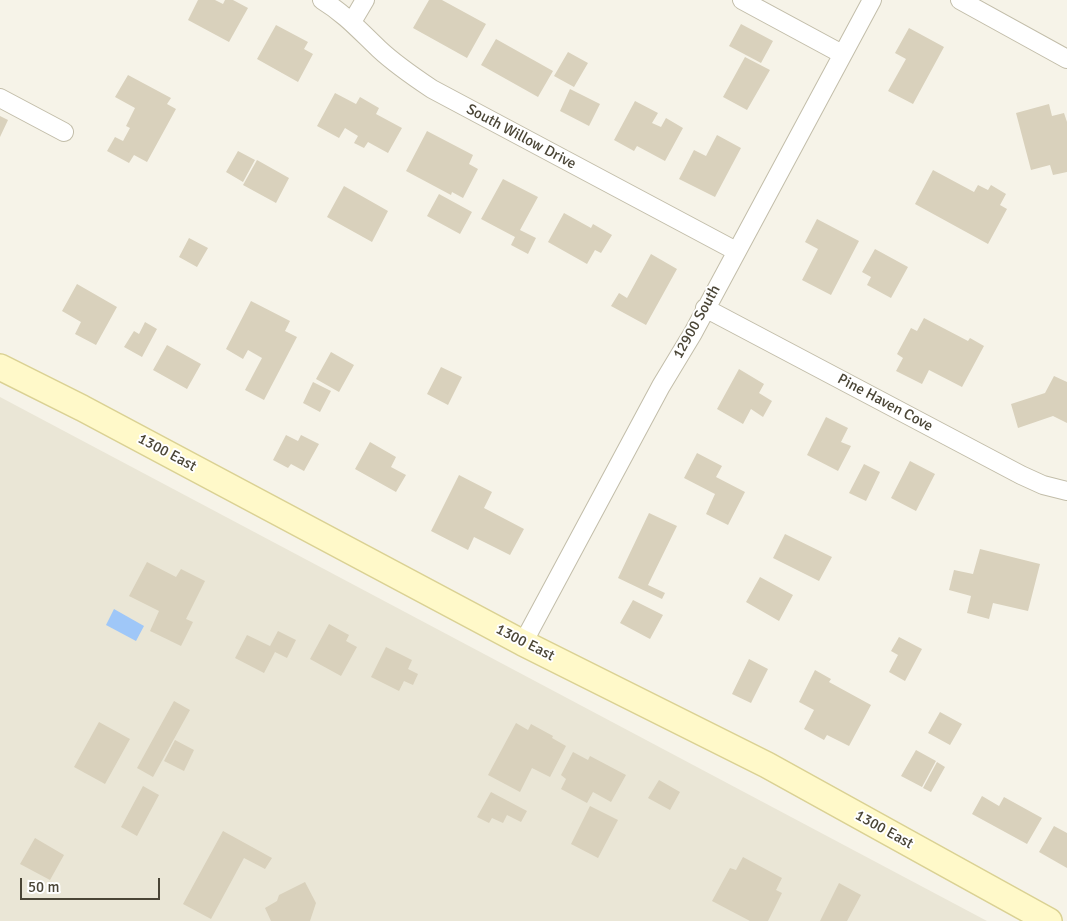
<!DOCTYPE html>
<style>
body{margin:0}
#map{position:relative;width:1067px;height:921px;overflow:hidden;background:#f6f3e8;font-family:Signika,sans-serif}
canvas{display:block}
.scale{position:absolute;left:20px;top:878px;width:140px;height:22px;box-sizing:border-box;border:2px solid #4a4536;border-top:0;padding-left:6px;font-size:15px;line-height:18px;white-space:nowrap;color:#4a4536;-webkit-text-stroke:4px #fff;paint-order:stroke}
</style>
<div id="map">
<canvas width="1067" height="921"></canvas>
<div class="scale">50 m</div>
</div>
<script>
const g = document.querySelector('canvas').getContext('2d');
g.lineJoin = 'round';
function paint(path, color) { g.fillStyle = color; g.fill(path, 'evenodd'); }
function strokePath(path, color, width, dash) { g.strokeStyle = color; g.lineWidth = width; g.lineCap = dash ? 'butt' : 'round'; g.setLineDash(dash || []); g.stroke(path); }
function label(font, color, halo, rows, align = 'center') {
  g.font = font + ' Signika,sans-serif'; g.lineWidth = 4; g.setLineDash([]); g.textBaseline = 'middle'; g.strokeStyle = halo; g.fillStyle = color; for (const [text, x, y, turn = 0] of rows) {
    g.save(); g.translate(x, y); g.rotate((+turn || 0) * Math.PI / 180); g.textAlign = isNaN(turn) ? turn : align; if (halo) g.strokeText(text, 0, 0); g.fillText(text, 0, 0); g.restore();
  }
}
const residential = new Path2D(`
 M 0,397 L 987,921 L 0,921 Z`);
const water = new Path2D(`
 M 114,609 L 144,626 L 136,641 L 106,625 Z`);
const building = new Path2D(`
 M 198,0 L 215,0 L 223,4 L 225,0 L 233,0 L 248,8 L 229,42 L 188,20 Z
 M 429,0 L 442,0 L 486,24 L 467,58 L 413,28 Z
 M 741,24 L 773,41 L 761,63 L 729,46 Z
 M 276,25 L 308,42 L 304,49 L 313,54 L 298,82 L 257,59 Z
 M 909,28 L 944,47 L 913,104 L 888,91 L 906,59 L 895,53 Z
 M 496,39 L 553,71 L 538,97 L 481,65 Z
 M 568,52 L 588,63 L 574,87 L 554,76 Z
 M 745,57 L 770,70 L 747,110 L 723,97 Z
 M 128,75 L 171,98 L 167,104 L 176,109 L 147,162 L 134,155 L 129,163 L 107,151 L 115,137 L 123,141 L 130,128 L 126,126 L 135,108 L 115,97 Z
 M 570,89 L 600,104 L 589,126 L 560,111 Z
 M 335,93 L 356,104 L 360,97 L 379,108 L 376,114 L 402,128 L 388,153 L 368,142 L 364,148 L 354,143 L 358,136 L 345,128 L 339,138 L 317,126 Z
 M 635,101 L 658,113 L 652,123 L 661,127 L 666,118 L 683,128 L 665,161 L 637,146 L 634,151 L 614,140 Z
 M 1049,104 L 1052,116 L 1064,113 L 1067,122 L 1067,172 L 1053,175 L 1050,165 L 1031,170 L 1016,113 Z
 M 0,116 L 8,120 L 0,137 Z
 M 427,131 L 473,155 L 469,164 L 478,169 L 463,198 L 452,192 L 451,195 L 406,171 Z
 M 717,135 L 741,148 L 715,197 L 679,179 L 694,150 L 706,156 Z
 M 238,151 L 255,160 L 243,182 L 226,172 Z
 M 257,160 L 289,178 L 276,203 L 243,185 Z
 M 933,170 L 974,192 L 978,185 L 988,190 L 991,185 L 1006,194 L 1000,205 L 1007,209 L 988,244 L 915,204 Z
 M 503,179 L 538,197 L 520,230 L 536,238 L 528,254 L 511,245 L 515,237 L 481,219 Z
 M 344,186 L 388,211 L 372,242 L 327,217 Z
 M 439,194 L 472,212 L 460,234 L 427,216 Z
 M 564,213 L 591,228 L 593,224 L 612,235 L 601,253 L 595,250 L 587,264 L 548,242 Z
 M 817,219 L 859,241 L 831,295 L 802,280 L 818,249 L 805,242 Z
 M 189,238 L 208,248 L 197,267 L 179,257 Z
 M 875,249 L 908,267 L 891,298 L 867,285 L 871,277 L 862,272 Z
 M 651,254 L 677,269 L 646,325 L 611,306 L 619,293 L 627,298 Z
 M 77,284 L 117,307 L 96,345 L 75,334 L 81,322 L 62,311 Z
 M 251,301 L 290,321 L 285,331 L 297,337 L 264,400 L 245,390 L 262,358 L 248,350 L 243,359 L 226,349 Z
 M 924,318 L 968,341 L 970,338 L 984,346 L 962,387 L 929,370 L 922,384 L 896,371 L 903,358 L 897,354 L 911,328 L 917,331 Z
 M 145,322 L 157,329 L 142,357 L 124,347 L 134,331 L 139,334 Z
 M 167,345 L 201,364 L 187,389 L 153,370 Z
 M 331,352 L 354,365 L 339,392 L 316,379 Z
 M 441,367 L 462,377 L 448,405 L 427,394 Z
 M 739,369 L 764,384 L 759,393 L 772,401 L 763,417 L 751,409 L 743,424 L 717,409 Z
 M 1054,376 L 1067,382 L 1067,423 L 1053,416 L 1018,428 L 1011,404 L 1045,393 Z
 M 313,382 L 331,391 L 320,412 L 303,403 Z
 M 826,417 L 848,428 L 841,442 L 851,446 L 838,471 L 807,455 Z
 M 286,435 L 298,441 L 301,435 L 319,444 L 304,471 L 291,464 L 288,468 L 273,460 Z
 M 370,442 L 396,457 L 391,467 L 406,475 L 396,492 L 355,469 Z
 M 697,453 L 722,466 L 716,477 L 745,492 L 728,525 L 706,514 L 715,494 L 684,478 Z
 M 910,461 L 935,474 L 916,511 L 891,498 Z
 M 864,464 L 880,472 L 866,501 L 849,493 Z
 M 459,475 L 492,492 L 484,508 L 524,529 L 510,555 L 474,537 L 468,550 L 431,531 Z
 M 649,513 L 677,526 L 648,585 L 665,593 L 662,599 L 618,578 Z
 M 785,534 L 832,557 L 819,581 L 773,558 Z
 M 980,549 L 1040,564 L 1028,611 L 993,603 L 989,619 L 967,613 L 971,596 L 949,590 L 954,570 L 973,574 Z
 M 147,562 L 176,577 L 181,569 L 205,581 L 186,619 L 193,622 L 181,646 L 150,631 L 159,611 L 129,596 Z
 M 760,577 L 793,595 L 779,621 L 746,602 Z
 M 633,600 L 663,615 L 650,639 L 620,623 Z
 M 329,624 L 349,635 L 346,641 L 357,647 L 341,676 L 310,659 Z
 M 278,631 L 296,640 L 287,658 L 275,652 L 264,673 L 235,658 L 247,635 L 270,646 Z
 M 899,637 L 922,649 L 905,681 L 889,672 L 898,655 L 891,651 Z
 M 386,647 L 412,660 L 408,669 L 418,674 L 413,685 L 404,681 L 399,691 L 371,677 Z
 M 749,659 L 768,669 L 751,703 L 732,694 Z
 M 815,670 L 831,679 L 829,682 L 871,705 L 849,746 L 827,735 L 824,740 L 804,729 L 814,710 L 799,702 Z
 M 174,701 L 190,710 L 153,777 L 137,768 Z
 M 940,712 L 962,724 L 950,745 L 928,733 Z
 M 99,722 L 130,739 L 105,784 L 74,767 Z
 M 516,723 L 528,730 L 531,724 L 553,736 L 552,738 L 566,746 L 550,777 L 532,768 L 520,792 L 488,775 Z
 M 175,740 L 194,750 L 184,771 L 164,761 Z
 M 916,750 L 936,761 L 922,787 L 901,776 Z
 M 573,752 L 588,760 L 590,756 L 626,775 L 611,802 L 593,792 L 587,803 L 561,789 L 566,779 L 561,775 Z
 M 937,762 L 945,767 L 931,792 L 923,788 Z
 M 659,780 L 680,792 L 670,810 L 648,798 Z
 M 143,786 L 159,795 L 137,836 L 121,827 Z
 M 491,792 L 527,811 L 521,822 L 507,815 L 503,823 L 492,818 L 489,823 L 477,817 Z
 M 982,796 L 999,806 L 1004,797 L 1042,818 L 1027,844 L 972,814 Z
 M 590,806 L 618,820 L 598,858 L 571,844 Z
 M 1054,826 L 1067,833 L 1067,868 L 1039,852 Z
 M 223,831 L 272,858 L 265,869 L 244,858 L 211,919 L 183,904 Z
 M 35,838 L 64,855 L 50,880 L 20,864 Z
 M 743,857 L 782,878 L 776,890 L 782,893 L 768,921 L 750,921 L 712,901 L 730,868 L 736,870 Z
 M 305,882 L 316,903 L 310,921 L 271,921 L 265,908 L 277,901 L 279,895 Z
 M 839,883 L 861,895 L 847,921 L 820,921 Z`);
const street = new Path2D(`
 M 322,0 C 345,14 360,31 379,49 C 395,64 414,77 432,89 L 736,251
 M 742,0 L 842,54
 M 960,0 L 1067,59
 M 352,22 L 365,0
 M 0,98 L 64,132
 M 705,308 L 1021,475 L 1043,485 L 1067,491
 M 523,643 L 661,386 L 693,333 L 872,0`);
const secondary = new Path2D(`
 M 0,367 L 82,408 L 523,643 L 767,765 L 1049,921`);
const streetNames = [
 ["South Willow Drive",521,137,28],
 ["12900 South",697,322,-61],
 ["Pine Haven Cove",885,403,28],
 ["1300 East",167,453,28],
 ["1300 East",525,643,27],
 ["1300 East",884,830,29]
];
paint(residential, '#eae6d6');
paint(water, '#9fc7f8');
paint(building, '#d9d1bc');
strokePath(street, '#c2bda9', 20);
strokePath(secondary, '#dad193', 28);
strokePath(street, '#fff', 18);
strokePath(secondary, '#fff9c9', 25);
label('15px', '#4a4536', '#fff', streetNames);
</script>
